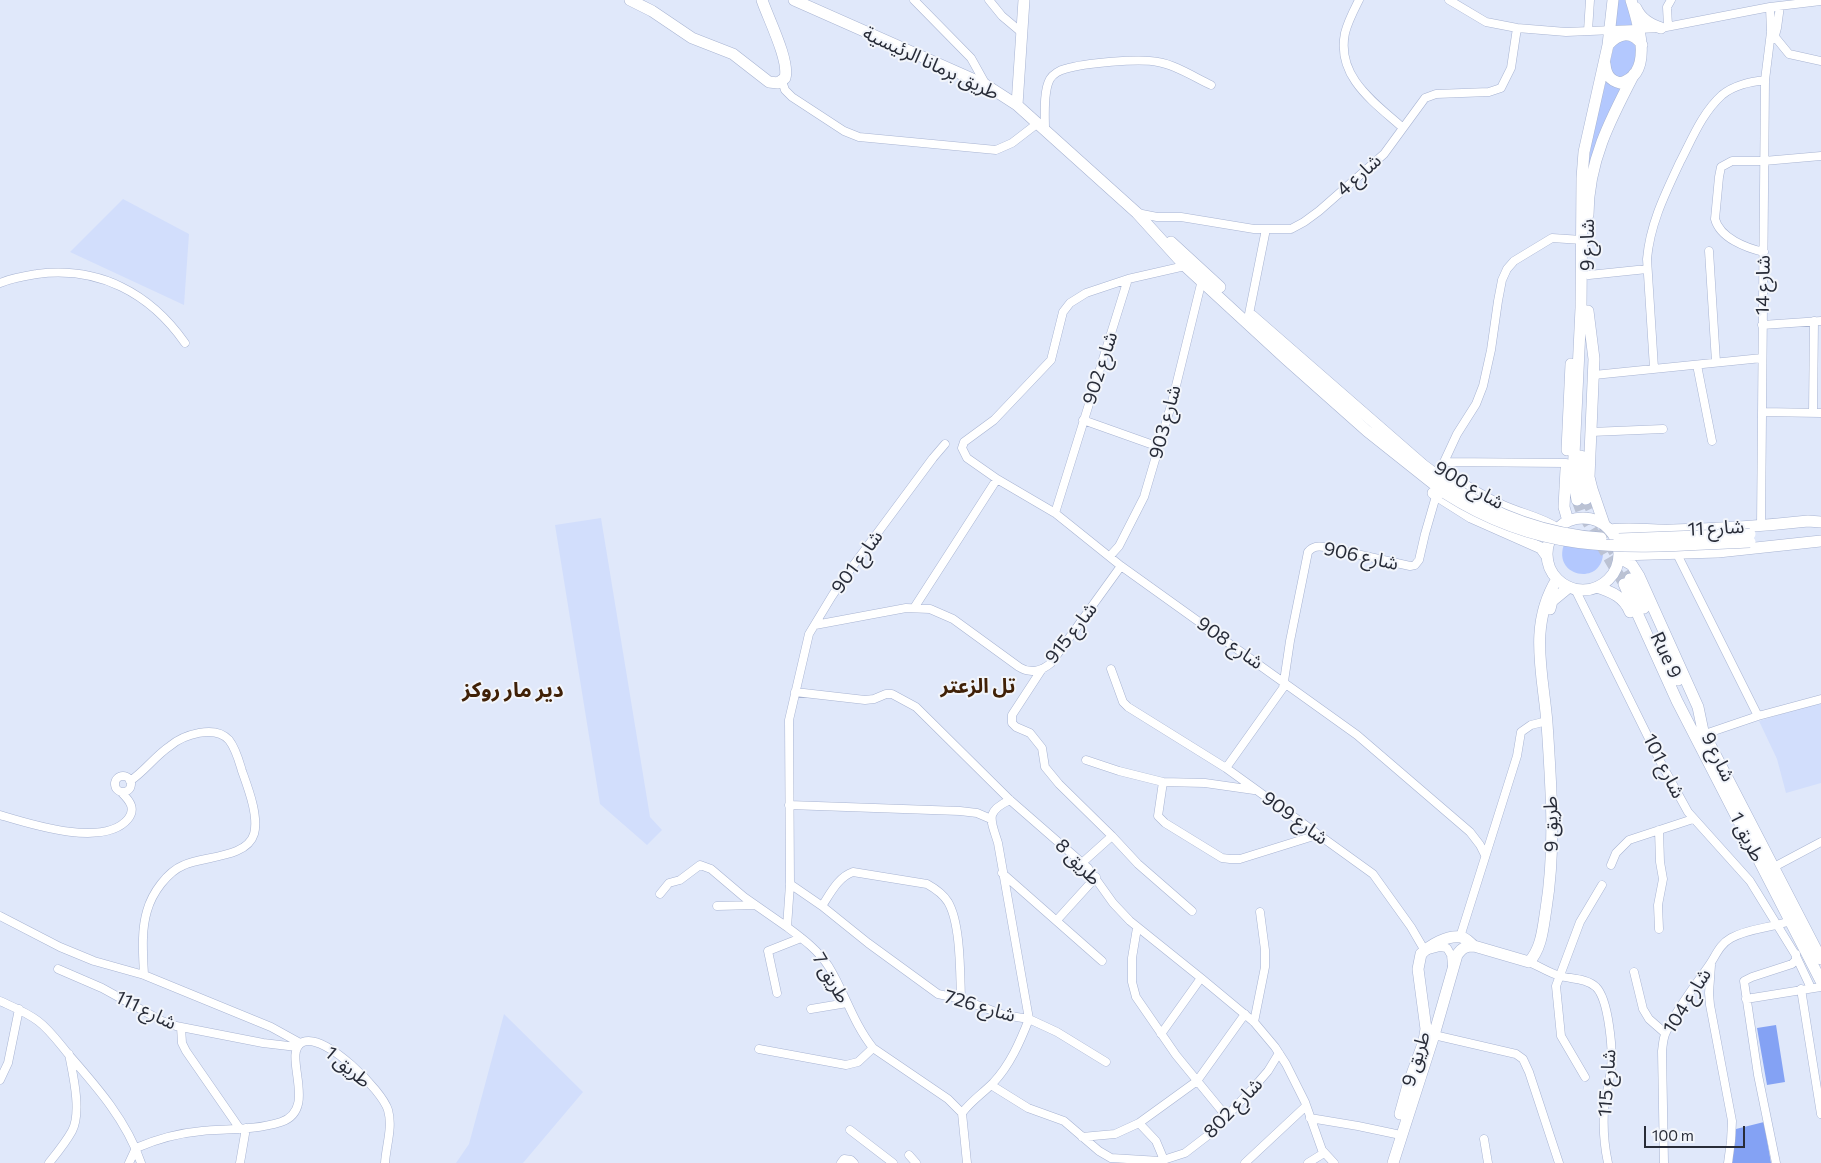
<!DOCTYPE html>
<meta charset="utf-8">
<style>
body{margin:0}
#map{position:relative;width:1821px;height:1163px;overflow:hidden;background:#e0e8fa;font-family:Commissioner,sans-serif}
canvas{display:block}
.scale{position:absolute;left:1644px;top:1126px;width:101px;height:22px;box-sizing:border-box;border:2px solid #282c38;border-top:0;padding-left:6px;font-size:15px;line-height:18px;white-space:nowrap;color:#282c38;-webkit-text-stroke:4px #f2f5fb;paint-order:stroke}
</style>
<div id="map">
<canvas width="1821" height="1163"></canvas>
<div class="scale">100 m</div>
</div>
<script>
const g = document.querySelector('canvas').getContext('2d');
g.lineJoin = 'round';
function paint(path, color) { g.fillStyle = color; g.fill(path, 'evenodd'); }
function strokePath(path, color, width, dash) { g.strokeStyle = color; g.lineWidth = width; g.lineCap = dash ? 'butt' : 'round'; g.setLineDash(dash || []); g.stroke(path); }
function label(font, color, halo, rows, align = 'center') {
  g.font = font + ' Commissioner,"Noto Sans Arabic",sans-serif'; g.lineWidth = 4; g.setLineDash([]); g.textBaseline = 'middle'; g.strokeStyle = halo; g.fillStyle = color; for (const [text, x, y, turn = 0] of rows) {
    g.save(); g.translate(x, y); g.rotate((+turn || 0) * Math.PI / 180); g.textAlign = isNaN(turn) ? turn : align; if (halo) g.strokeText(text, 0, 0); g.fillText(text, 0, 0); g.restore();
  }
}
const built = new Path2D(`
 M 123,199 L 189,234 L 184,305 L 70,252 Z
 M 601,518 L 650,817 L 662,830 L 647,845 L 600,804 L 555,525 Z
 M 1821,702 L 1821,783 L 1786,793 L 1777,759 L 1759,721 Z
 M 504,1014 L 583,1092 L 523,1163 L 456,1163 L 469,1144 Z`);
const green = new Path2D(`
 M 1617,0 L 1627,0 L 1632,25 L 1614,26 Z
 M 1621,39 L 1633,42 C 1641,54 1633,68 1625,78 L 1615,77 L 1609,67 L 1614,45 Z
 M 1606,81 L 1622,86 L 1587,182 C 1589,147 1597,114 1606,81 Z
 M 1565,542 L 1603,549 C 1606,588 1549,578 1565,542 Z`);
const forest = new Path2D(`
 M 1776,1025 L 1785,1082 L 1767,1085 L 1757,1028 Z
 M 1764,1122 L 1771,1163 L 1732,1163 L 1736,1129 Z`);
const secondaryTunnel = new Path2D(`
 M 1586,499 L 1600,528 L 1630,579
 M 1577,500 L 1581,511 L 1624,584`);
const street = new Path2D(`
 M 914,0 L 971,58 L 986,85
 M 989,0 L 1002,16 L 1021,32
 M 1359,0 C 1354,10 1348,21 1345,33 C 1336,77 1374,102 1403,128
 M 1449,0 L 1486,22 L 1517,28 L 1566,32 L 1661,28 L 1770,7 L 1821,1
 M 1668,26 L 1667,7 L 1671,0
 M 1588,31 L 1590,0
 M 1771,32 L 1789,54 L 1821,61
 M 1774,39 L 1777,28 L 1780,6
 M 782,81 L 785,90 L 792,97 L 844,131 L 859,137 L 996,150 L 1012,143 L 1038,123
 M 1045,129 C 1045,116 1043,91 1050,79 C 1053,74 1060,70 1065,69 C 1084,63 1139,58 1158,62 C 1176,65 1194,77 1211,85
 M 1137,213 L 1157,217 L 1181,217 L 1254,229 L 1291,229 L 1304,222 L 1319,211 L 1384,154 L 1425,98 L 1436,94 L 1489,92 L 1501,88 L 1511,68 L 1517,28
 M 1709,251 L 1716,362
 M 1764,252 C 1746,248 1720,238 1715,219 L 1719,177 L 1721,167 L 1732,161 L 1764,161 L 1821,156
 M 1589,275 L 1647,269
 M 1128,279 L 1086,293 L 1070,303 L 1063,312 L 1051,360 L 994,420 L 964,442 L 962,448 L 967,458 L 997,479 L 1055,513 L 1121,566 L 1357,735 L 1470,832 L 1480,845 L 1485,855
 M 0,283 C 12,278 25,276 37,274 C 99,266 150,293 185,343
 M 1249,314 L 1266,229
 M 1762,325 L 1821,321
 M 1697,365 L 1712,441
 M 1654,368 L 1647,259 C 1650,224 1665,194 1680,162 C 1692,139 1702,113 1722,95 C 1734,85 1750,82 1765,80
 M 1594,375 L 1762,358
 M 1762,412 L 1821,413
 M 1813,413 L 1814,321
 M 1083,420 L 1159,447
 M 1591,432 L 1663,429
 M 945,444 L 933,458 L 844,578 L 832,596 L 809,634 L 789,720 L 790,884 L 787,927 C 803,939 818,950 829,967 C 845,993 853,1023 873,1048 L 948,1099 L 962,1113 L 967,1163
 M 1444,462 L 1566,463
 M 1438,469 L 1444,462 L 1457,434 L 1476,404 L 1483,386 L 1491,350 L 1498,301 L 1502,280 L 1507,269 L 1514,261 L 1552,238 L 1582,240
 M 1055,513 L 1128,279 L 1185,266
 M 1761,526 L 1765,80 L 1771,32 L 1770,7
 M 1676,552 L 1758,716
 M 1110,556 L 1119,546 L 1144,497 L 1172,402 L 1202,280
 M 1575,589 L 1661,763 L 1688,812 L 1750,881 L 1795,954 L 1811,988
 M 914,608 L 997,479
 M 815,625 L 906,608 L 930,609 L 953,619 L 1019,667 C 1030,674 1042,671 1051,663 L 1121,566
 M 1042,669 L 1012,715 L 1012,723 L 1016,727 L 1030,733 L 1042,748 L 1045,767 L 1059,784 L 1112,836 L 1138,864 L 1192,911
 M 1111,669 L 1123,702 L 1128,707 L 1226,768 L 1373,874 L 1411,927 L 1425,951 L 1440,947 L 1447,948 L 1451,955 L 1452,965
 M 795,692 L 865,700 L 874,699 L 886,694 L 892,694 L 916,707 L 1010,800 L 1088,868 L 1113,903 L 1130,921 L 1201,978 L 1254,1022 L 1275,1047 L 1286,1064 L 1305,1102 L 1322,1150 L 1334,1163
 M 1705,734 L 1758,716 L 1821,699
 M 1086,760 L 1119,771 L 1163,782 L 1205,783 L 1254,790
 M 1226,768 L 1283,688 L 1290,641 L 1308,552 C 1313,546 1318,546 1325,547 L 1410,566 L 1415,565 L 1419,560 L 1425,534 L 1436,496
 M115 784a8 8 0 1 1 16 0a8 8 0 1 1-16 0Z
 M 130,781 C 145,771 155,756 170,746 C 183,735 215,724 229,740 C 236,749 239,761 242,771 C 248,788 259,816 254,834 C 247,858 204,856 184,865 C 167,872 152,893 147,911 C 141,931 143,954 144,975
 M 1163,782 L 1158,816 L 1165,823 L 1222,858 L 1230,859 L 1240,859 L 1317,835
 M 1010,800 C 984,812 991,820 998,843 L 1029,1019
 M 789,805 L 960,811 L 977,813 L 991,819
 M 0,815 C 30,824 104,848 128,819 C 136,809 130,801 122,793
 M 1083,862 L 1112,836
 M 1611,865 L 1616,853 L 1629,840 L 1693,819
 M 1774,867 L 1821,842
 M 1002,873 L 1102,961
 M 790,884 L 822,906 L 868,943 L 938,994 L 961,999 L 1004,1015 L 1029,1019 L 1057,1032 L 1106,1062
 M 660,894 L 669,883 L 680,880 L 700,865 L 711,869 L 744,897 L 787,927
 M 717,906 L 755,905
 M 822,906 C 830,894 838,877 853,872 L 927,884 C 936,889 943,894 948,902 C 961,924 960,974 961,999
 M 0,916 L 60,947 L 94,961 L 144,975 L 271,1027 L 300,1043
 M 1057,920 L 1096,877
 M 1137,928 L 1132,958 L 1132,982 L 1136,997 L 1176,1055 L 1226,1116
 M 1659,929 L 1658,905 L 1663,879 L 1660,862 L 1659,830
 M 1460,937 L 1517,756 L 1521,732 L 1531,725 L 1547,721
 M 1529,962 C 1539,966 1549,973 1560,976 C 1571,979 1586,978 1596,987 C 1609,1000 1613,1051 1611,1068 C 1610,1083 1605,1095 1604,1110 C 1603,1128 1604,1145 1608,1163
 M 1711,965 L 1709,993 L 1710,1005 L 1732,1121 L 1731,1141 L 1728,1163
 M 58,969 L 102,988 L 162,1021 L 176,1026 L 263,1043 L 297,1047
 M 1634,972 L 1643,1009 L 1649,1019 L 1665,1033
 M 1801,989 L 1821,1114
 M 777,993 L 768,951 L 801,938
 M 1746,999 L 1821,987
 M 0,1001 C 13,1007 26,1012 38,1021 C 50,1030 59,1043 69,1055 C 97,1087 127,1121 141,1163
 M 811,1009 L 847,1003
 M 1254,1022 L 1265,967 L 1265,950 L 1260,912
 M 181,1027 L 182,1043 L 186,1051 L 240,1129
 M 1161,1034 L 1201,978
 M 1434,1035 L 1516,1054 L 1523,1059 L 1529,1072 L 1559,1163
 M 759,1049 L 846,1065 L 858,1062 L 873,1048
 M 1585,1077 L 1561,1036 L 1556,986 L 1580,922 L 1602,885
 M 0,1080 L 8,1063 L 19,1009
 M 991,1085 L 1028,1108 L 1064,1121 L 1099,1151 L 1111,1158 L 1160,1161 L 1185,1153 L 1211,1133 L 1255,1086 L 1268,1071 L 1279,1053
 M 962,1113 C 972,1100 982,1094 993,1083 C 1010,1065 1020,1042 1029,1019
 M 1310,1118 L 1358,1126 L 1396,1134
 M 1139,1123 L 1156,1141 L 1164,1160
 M 850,1130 L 893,1163
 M 1082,1137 L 1115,1134 L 1139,1123 L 1197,1081 L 1245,1014
 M 1484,1139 L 1488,1163
 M 136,1148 C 157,1139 179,1133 202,1131 C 228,1129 256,1130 281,1122 C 320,1109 280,1052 303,1042 C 325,1033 382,1090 388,1110 C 393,1127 386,1146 385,1163
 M 909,1155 L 916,1163
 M 49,1163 C 57,1153 66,1142 72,1131 C 82,1112 73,1075 69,1054
 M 129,1163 L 136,1148
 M 240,1163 L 246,1128
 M 841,1163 L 844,1159 L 851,1160 L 854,1163
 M 1245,1163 L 1306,1106
 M 1308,1163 L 1324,1153
 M 1664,1163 L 1662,1051 C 1663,1044 1663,1038 1666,1032 C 1677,1008 1695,986 1710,964 C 1716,955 1720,944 1731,938 C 1749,928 1771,928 1790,921
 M 1776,1163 L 1758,1075 L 1744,981 L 1752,977 L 1792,964 L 1796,960 L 1796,954`);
const secondary = new Path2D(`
 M 630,0 L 652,11 L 692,38 L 733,54 L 769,82 L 778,83 L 785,78 C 790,61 768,18 762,0
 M 794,0 L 986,85 L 1017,105 L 1137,213 L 1185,266 L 1286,359 L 1367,431 L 1445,493
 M 1636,8 C 1641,19 1650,24 1661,28
 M 1608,45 C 1619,33 1632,30 1642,45
 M 1605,64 C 1606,74 1609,80 1620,83 C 1655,75 1638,22 1631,0
 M 1017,105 L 1024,0
 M 1588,215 C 1588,162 1610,120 1634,74
 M 1171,242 L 1220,287
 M 1588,311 L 1594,359 L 1589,477 L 1592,489 L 1604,524
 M 1252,316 L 1423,465 L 1451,486
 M 1567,450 L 1571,364
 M 1581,456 L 1581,477 L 1586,499
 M 1566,469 L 1564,507 L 1568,521
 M 1440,470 C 1461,483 1481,497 1504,507 C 1522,515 1540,518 1557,529
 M 1433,493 L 1471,517 L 1541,548 L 1546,555
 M 1577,500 L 1573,476 L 1581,308 L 1582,178 L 1584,152 L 1608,45 L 1613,0
 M1547 554a36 36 0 1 1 72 0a36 36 0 1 1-72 0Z
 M 1611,530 C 1631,527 1652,531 1673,530 C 1718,529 1763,526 1808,521 L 1821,522
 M 1620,555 L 1718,552 L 1821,541
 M 1620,558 L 1632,565 L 1639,576 L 1698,707 L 1703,731 L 1821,959
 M 1630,579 L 1644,608
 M 1624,584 L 1677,701 L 1821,981
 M 1597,587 C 1612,592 1624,597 1630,612
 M 1550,609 L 1552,601 L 1569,587
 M 1661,645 L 1678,680
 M 1400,1114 L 1408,1085 L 1424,1041 L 1426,1029 L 1418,969 L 1421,954 C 1430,945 1447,935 1461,937 C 1466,938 1470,943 1474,946
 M 1393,1163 L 1434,1035 L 1457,955 C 1462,948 1465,946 1474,946 L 1529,962 C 1542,948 1543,927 1546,909 C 1556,847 1551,785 1547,723 C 1543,673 1528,626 1557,579`);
const secondaryBridge = new Path2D(`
 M 1451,486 C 1496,516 1547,534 1601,538
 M 1445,493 C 1548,559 1635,547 1750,542
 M 1619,539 L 1750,534`);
const streetNames = [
 ["طريق برمانا الرئيسية",931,63,25],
 ["شارع 4",1359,175,-42],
 ["شارع 9",1588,245,-90],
 ["شارع 14",1763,285,-89],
 ["شارع 902",1100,368,-72],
 ["شارع 903",1165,422,-75],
 ["شارع 900",1469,485,30],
 ["شارع 11",1716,528,-3],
 ["شارع 906",1361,556,12],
 ["شارع 901",857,562,-54],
 ["شارع 915",1071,633,-52],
 ["شارع 908",1230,643,35],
 ["Rue 9",1666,655,65],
 ["شارع 9",1718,757,64],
 ["شارع 101",1664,766,63],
 ["شارع 909",1295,818,36],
 ["طريق 9",1551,824,-91],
 ["طريق 1",1747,837,63],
 ["طريق 8",1078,862,46],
 ["7 طريق",831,978,60],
 ["شارع 104",1687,1001,-58],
 ["شارع 726",980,1006,16],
 ["شارع 111",146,1010,26],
 ["9 طريق",1416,1059,-73],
 ["طريق 1",348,1067,40],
 ["شارع 115",1607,1083,-86],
 ["شارع 802",1233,1108,-46]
];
const neighbourhoodNames = [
 ["تل الزعتر",978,686]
];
const quarterNames = [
 ["دير مار روكز",513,690]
];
paint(built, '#d2defc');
paint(green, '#b3c8fe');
paint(forest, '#84a2f4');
strokePath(secondaryTunnel, '#bbc2d3', 11, [11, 5.5]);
strokePath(street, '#a8b4d2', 9);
strokePath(secondary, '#a8b4d2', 12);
strokePath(street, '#fff', 8);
strokePath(secondary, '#fff', 11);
strokePath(secondaryBridge, '#a8b4d2', 12, []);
strokePath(secondaryBridge, '#fff', 11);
label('19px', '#282c38', '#f2f5fb', streetNames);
label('bold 20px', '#402107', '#f2f5fb', neighbourhoodNames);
label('bold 21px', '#402107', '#f2f5fb', quarterNames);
</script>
